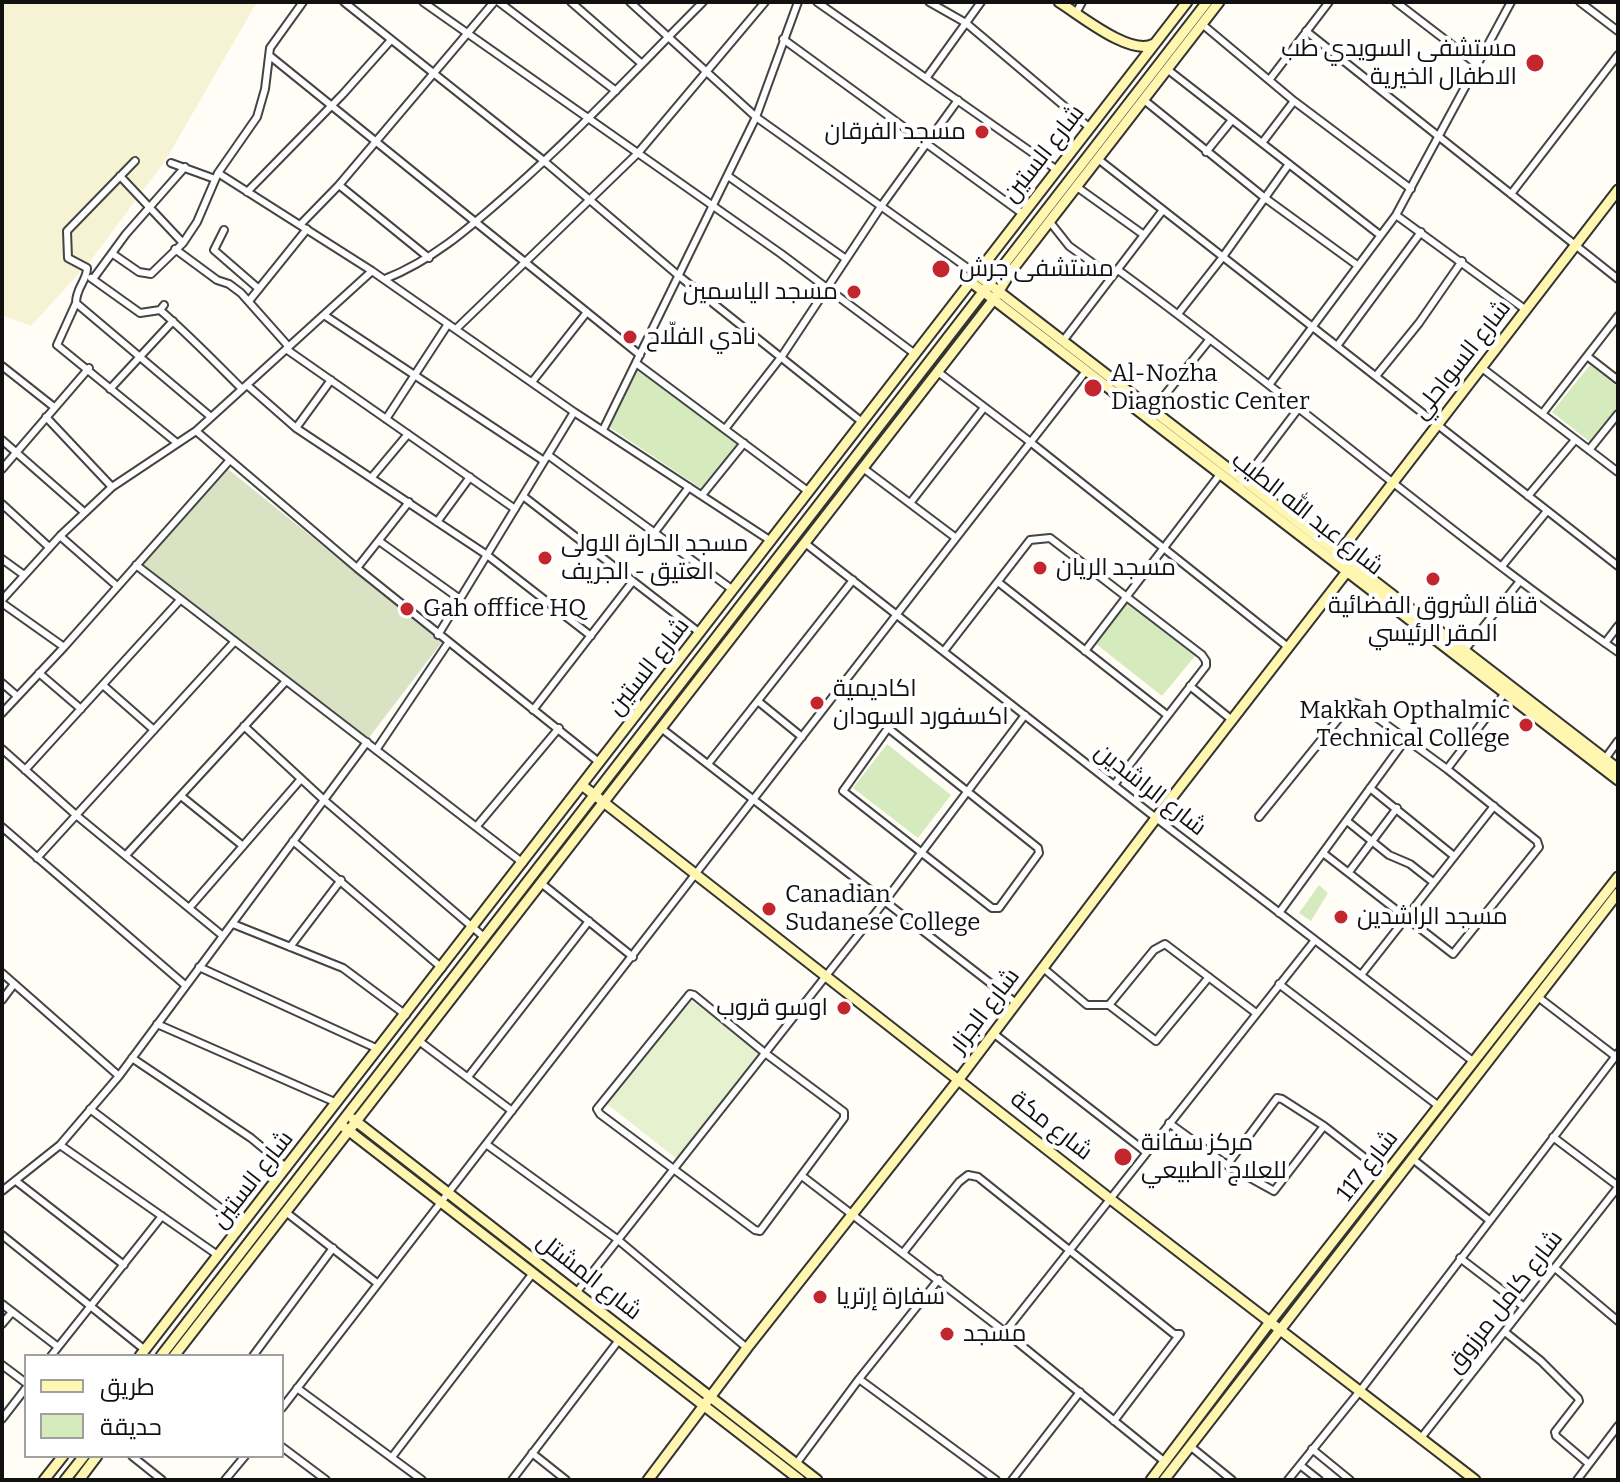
<!DOCTYPE html>
<meta charset="utf-8">
<style>
body{margin:0}
#map{position:relative;width:1620px;height:1482px;overflow:hidden;background:#fffdf5;font-family:Bitter,Cairo,serif}
canvas{display:block}
.frame{position:absolute;inset:0;border:4px solid #111;pointer-events:none}
.legend{position:absolute;left:24px;top:1354px;width:260px;height:104px;box-sizing:border-box;background:#fff;border:2px solid #a0a0a0;margin:0;padding:10px 14px;list-style:none;font-size:24px;color:#111}
.legend li{display:flex;align-items:center;gap:16px;height:40px}
.legend b{width:40px;border:2px solid #a0a0a0}
</style>
<div id="map">
<canvas width="1620" height="1482"></canvas>
<div class="frame"></div>
<ul class="legend">
<li><b style="height:10px;background:#fff6b0"></b>طريق</li>
<li><b style="height:22px;background:#d5ebbd"></b>حديقة</li>
</ul>
</div>
<script>
const g = document.querySelector('canvas').getContext('2d');
g.lineJoin = 'round';
function paint(path, color) { g.fillStyle = color; g.fill(path, 'evenodd'); }
function strokePath(path, color, width, dash) { g.strokeStyle = color; g.lineWidth = width; g.lineCap = dash ? 'butt' : 'round'; g.setLineDash(dash || []); g.stroke(path); }
function label(font, color, halo, rows, align = 'center') {
  g.font = font + ' Bitter,Cairo,serif'; g.lineWidth = 8; g.setLineDash([]); g.textBaseline = 'middle'; g.strokeStyle = halo; g.fillStyle = color; for (const [text, x, y, turn = 0] of rows) {
    g.save(); g.translate(x, y); g.rotate((+turn || 0) * Math.PI / 180); g.textAlign = isNaN(turn) ? turn : align; if (halo) g.strokeText(text, 0, 0); g.fillText(text, 0, 0); g.restore();
  }
}
const farmland = new Path2D(`
 M 2,2 L 257,2 L 165,161 L 92,259 L 31,326 L 2,315 Z`);
const green = new Path2D(`
 M 1590,365 L 1618,387 L 1618,406 L 1590,442 L 1552,412 Z
 M 639,367 L 737,444 L 702,489 L 609,427 Z
 M 1123,599 L 1195,656 L 1162,696 L 1091,640 Z
 M 887,744 L 951,795 L 918,838 L 853,788 Z
 M 1319,885 L 1328,893 L 1311,921 L 1299,913 Z`);
const cemetery = new Path2D(`
 M 223,465 L 442,642 L 368,739 L 138,560 Z`);
const pitch = new Path2D(`
 M 688,998 L 761,1052 L 677,1159 L 607,1104 Z`);
const street = new Path2D(`
 M 344,2 L 544,161 L 679,276 L 862,422
 M 423,2 L 780,253 L 915,354
 M 499,2 L 616,91
 M 571,2 L 642,64
 M 630,2 L 756,117 L 976,274
 M 817,2 L 1057,170
 M 929,2 L 966,23 L 1090,128
 M 1396,2 L 1478,65
 M 1580,2 L 1618,31
 M 1076,13 L 1082,2
 M 1202,24 L 1294,101 L 1411,189
 M 1306,31 L 1618,279
 M 783,39 L 1023,214
 M 270,56 L 640,355
 M 1167,69 L 1380,235
 M 927,77 L 981,2
 M 1270,79 L 1329,2
 M 1144,100 L 1265,198 L 1357,265
 M 1262,143 L 1294,101
 M 1206,152 L 1232,120
 M 1098,159 L 1618,566
 M 171,163 L 215,179
 M 218,173 L 372,271 L 574,412 L 771,541
 M 120,176 L 183,243
 M 728,176 L 846,259
 M 339,185 L 429,258
 M 1077,187 L 1144,235
 M 247,192 L 343,94 L 391,40
 M 1511,194 L 1618,55
 M 1396,215 L 1526,310
 M 1050,222 L 1069,246 L 1112,277
 M 300,225 L 339,185 L 494,2
 M 224,230 L 214,250 L 259,289
 M 175,249 L 217,280 L 229,284 L 241,293 L 289,347
 M 113,254 L 139,272 L 151,274 L 183,243 L 197,222 L 218,173 L 257,117 L 265,89 L 270,48 L 303,2
 M 1118,270 C 1287,393 1446,532 1618,652
 M 91,278 L 140,313 L 160,310
 M 93,279 L 126,234 L 185,167
 M 385,279 C 435,259 470,227 510,192 C 578,132 639,66 703,2
 M 249,301 L 307,229
 M 76,303 C 76,287 87,281 87,268 L 68,258 L 67,231 L 135,161
 M 164,305 L 160,310 C 189,335 215,362 242,389
 M 1178,314 L 1222,258 L 1289,164
 M 324,315 L 544,461
 M 456,329 L 638,153 L 765,2
 M 1063,341 L 1163,210
 M 1337,346 L 1421,232
 M 286,349 L 515,509
 M 1587,356 L 1618,380
 M 636,363 L 809,492
 M 2,366 L 54,407
 M 1482,368 L 1618,472
 M 938,372 L 1029,441 L 1288,647
 M 1376,376 L 1419,323 L 1462,261
 M 532,382 L 587,312
 M 247,385 L 296,428 L 487,555 L 591,636
 M 1269,385 L 1396,215 L 1511,2
 M 110,389 L 173,321
 M 1152,411 L 1210,339
 M 1542,414 L 1618,316
 M 46,417 L 112,487
 M 386,419 L 448,324
 M 296,428 L 331,380
 M 725,429 L 782,356 L 882,205 L 958,100
 M 603,430 L 756,117 L 798,2
 M 196,431 L 357,568 L 600,763
 M 2,440 L 84,512
 M 177,443 L 57,345 L 76,303 L 211,417
 M 1589,450 L 1618,414
 M 548,455 L 733,590
 M 863,468 L 956,538 L 1086,371
 M 2,469 L 89,368
 M 372,477 L 408,434
 M 1242,483 L 1298,409
 M 702,495 L 744,443
 M 523,496 L 700,633
 M 1528,496 L 1575,440
 M 911,502 L 983,409
 M 2,504 L 49,547
 M 437,522 L 470,477
 M 655,532 L 689,487
 M 60,536 L 117,586
 M 379,541 L 460,599
 M 805,543 L 1156,818 L 1474,1062
 M 2,559 L 24,575
 M 136,565 L 523,863
 M 1502,566 L 1547,511
 M 357,568 L 409,502
 M 998,582 L 1167,715
 M 2,600 L 60,536 L 112,487 L 196,431 L 372,271
 M 2,603 L 64,647
 M 438,635 L 574,412
 M 1605,643 L 1618,626
 M 944,651 L 1030,540 L 1050,538 L 1202,655 L 1206,661 L 1206,666 L 1114,785
 M 1085,651 L 1221,473
 M 1464,651 L 1520,581
 M 39,673 L 81,709
 M 2,683 L 17,696
 M 104,686 L 154,730
 M 1190,686 L 1232,720
 M 759,702 L 802,737
 M 533,710 L 633,581
 M 2,713 L 64,647 L 229,461
 M 244,726 L 324,800 L 484,937
 M 661,728 L 1016,1003
 M 888,728 L 1038,848 L 1039,853 L 999,908 L 992,908 L 843,791 Z
 M 2,749 L 76,815 L 223,936
 M 376,750 L 448,643
 M 1605,759 L 1618,741
 M 708,764 L 853,580
 M 1447,769 L 1505,693
 M 25,770 L 180,600
 M 1370,788 L 1454,856
 M 181,796 L 243,846
 M 1259,817 L 1352,702 L 1358,704 L 1447,769 L 1537,841 L 1539,847 L 1453,954 L 1323,853
 M 1347,821 L 1389,855 L 1410,864 L 1433,882
 M 2,827 L 185,985
 M 476,827 L 559,728
 M 293,841 L 442,968
 M 127,854 L 286,681
 M 37,858 L 235,641
 M 1349,872 L 1397,808
 M 541,883 L 633,957
 M 190,907 L 301,779
 M 1279,913 L 1406,739
 M 233,924 L 343,968 L 406,1015
 M 290,947 L 341,880
 M 199,967 L 378,1049
 M 1042,967 L 1087,1005 L 1109,1005 L 1156,1041 L 1209,977
 M 2,973 L 119,1076
 M 1361,975 L 1494,806
 M 1279,984 L 1440,1107
 M 690,994 L 694,995 L 765,1053 L 844,1112 L 844,1118 L 760,1231 L 755,1230 L 600,1114 L 597,1109 Z
 M 1538,997 L 1615,1056
 M 2,1000 L 14,984
 M 1109,1005 L 1154,950 L 1165,944 L 1256,1013
 M 157,1024 L 337,1103
 M 993,1033 L 1146,1152
 M 419,1041 L 512,1111
 M 132,1058 L 251,1138 L 287,1168
 M 468,1077 L 589,921
 M 90,1109 L 243,1225
 M 1169,1123 L 1227,1165 L 1274,1191 L 1324,1126
 M 1553,1137 L 1618,1186
 M 60,1145 L 219,1256
 M 1414,1160 L 1489,1220
 M 1227,1165 L 1277,1098 L 1282,1099 L 1324,1126 L 1387,1175
 M 802,1176 L 1005,1332 L 1165,1462
 M 16,1181 L 124,1265
 M 2,1191 L 60,1145 L 119,1076 L 367,742
 M 287,1213 L 377,1283
 M 2,1235 L 145,1350
 M 903,1253 L 959,1182 L 968,1175 L 978,1177 L 1174,1334 L 1180,1334 L 1114,1421
 M 1460,1258 L 1524,1307
 M 1555,1268 L 1618,1321
 M 576,1293 L 885,901 L 1025,715
 M 2,1304 L 58,1347
 M 2,1324 L 12,1312
 M 1005,1332 L 1315,940
 M 1505,1332 L 1541,1361 L 1578,1398 L 1579,1401 L 1555,1432 L 1556,1436 L 1589,1464
 M 747,1348 L 617,1239 L 486,1144 L 956,538
 M 51,1356 L 162,1216
 M 253,1356 L 333,1248
 M 2,1365 L 26,1383
 M 859,1379 L 996,1480
 M 297,1388 L 422,1480
 M 282,1408 L 486,1144
 M 2,1419 L 26,1388
 M 1421,1438 L 1618,1187
 M 1190,1446 L 1232,1480
 M 282,1447 L 326,1480
 M 1312,1449 L 1350,1480
 M 532,1453 L 566,1480
 M 132,1456 L 162,1480
 M 392,1457 L 533,1273
 M 796,1464 L 859,1379 L 939,1279
 M 1300,1465 L 1319,1480
 M 225,1480 L 245,1456
 M 512,1480 L 619,1340
 M 1012,1480 L 1080,1392
 M 1288,1480 L 1360,1391 L 1618,1053
 M 1577,1480 L 1618,1426`);
const secondary = new Path2D(`
 M 1059,2 C 1080,15 1131,57 1154,44
 M 976,274 L 1618,769
 M 971,282 L 1618,780
 M 1338,554 L 1618,190
 M 583,786 L 1109,1198 L 1475,1480
 M 353,1119 L 817,1480
 M 344,1127 L 800,1480
 M 140,1356 L 1187,2
 M 161,1356 L 1207,2
 M 174,1356 L 994,299 L 1012,270 L 1219,2
 M 44,1480 L 63,1456
 M 65,1480 L 84,1456
 M 79,1480 L 97,1456
 M 648,1480 L 747,1348 L 959,1079 L 1156,818 L 1352,565
 M 1151,1480 L 1270,1322 L 1618,877
 M 1164,1480 L 1618,893`);
const markers = [
 [1535,63,10,"#c4262e"],
 [982,132,8,"#c4262e"],
 [941,269,10,"#c4262e"],
 [854,292,8,"#c4262e"],
 [630,337,8,"#c4262e"],
 [1093,388,10,"#c4262e"],
 [545,558,8,"#c4262e"],
 [1040,568,8,"#c4262e"],
 [1433,579,8,"#c4262e"],
 [407,609,8,"#c4262e"],
 [817,703,8,"#c4262e"],
 [1526,725,8,"#c4262e"],
 [769,909,8,"#c4262e"],
 [1341,917,8,"#c4262e"],
 [844,1008,8,"#c4262e"],
 [1123,1157,10,"#c4262e"],
 [820,1297,8,"#c4262e"],
 [947,1334,8,"#c4262e"]
];
const poiNames = [
 ["مستشفى السويدي طب",1517,49,"right"],
 ["الاطفال الخيرية",1517,77,"right"],
 ["مسجد الفرقان",966,132,"right"],
 ["مستشفى جرش",959,269],
 ["مسجد الياسمين",838,292,"right"],
 ["نادي الفلّاح",646,337],
 ["Al-Nozha",1111,374],
 ["Diagnostic Center",1111,402],
 ["مسجد الحارة الاولى",561,544],
 ["العتيق - الجريف",561,572],
 ["مسجد الريان",1056,568],
 ["قناة الشروق الفضائية",1433,606,"center"],
 ["المقر الرئيسي",1433,634,"center"],
 ["Gah offfice HQ",423,609],
 ["اكاديمية",833,689],
 ["اكسفورد السودان",833,717],
 ["Makkah Opthalmic",1510,711,"right"],
 ["Technical College",1510,739,"right"],
 ["Canadian",785,895],
 ["Sudanese College",785,923],
 ["مسجد الراشدين",1357,917],
 ["اوسو قروب",828,1008,"right"],
 ["مركز سفانة",1141,1143],
 ["للعلاج الطبيعي",1141,1171],
 ["سفارة إرتريا",836,1297],
 ["مسجد",963,1334]
];
const streetNames = [
 ["شارع الستين",1044,154,-52],
 ["شارع السواحلي",1462,360,-52],
 ["شارع عبد الله الطيب",1307,514,38],
 ["شارع الستين",649,667,-52],
 ["شارع الراشدين",1150,790,38],
 ["شارع الجزار",985,1011,-53],
 ["شارع مكة",1051,1126,38],
 ["شارع 117",1368,1166,-52],
 ["شارع الستين",253,1180,-52],
 ["شارع المشتل",589,1277,38],
 ["شارع كامل مرزوق",1505,1302,-52]
];
paint(farmland, '#f6f3d4');
paint(green, '#d5ebbd');
paint(cemetery, '#d9e3c4');
paint(pitch, '#e6f2cf');
strokePath(street, '#444', 10);
strokePath(secondary, '#333', 13);
strokePath(street, '#fff', 6);
strokePath(secondary, '#fff6b0', 9);
for (const [x, y, r, color] of markers) { const dot = new Path2D(); dot.arc(x, y, r, 0, 2 * Math.PI); g.fillStyle = color; g.fill(dot); strokePath(dot, '#fff', 3); }
label('24px', '#111', '#fff', poiNames, 'left');
label('24px', '#111', '#fff', streetNames);
</script>
